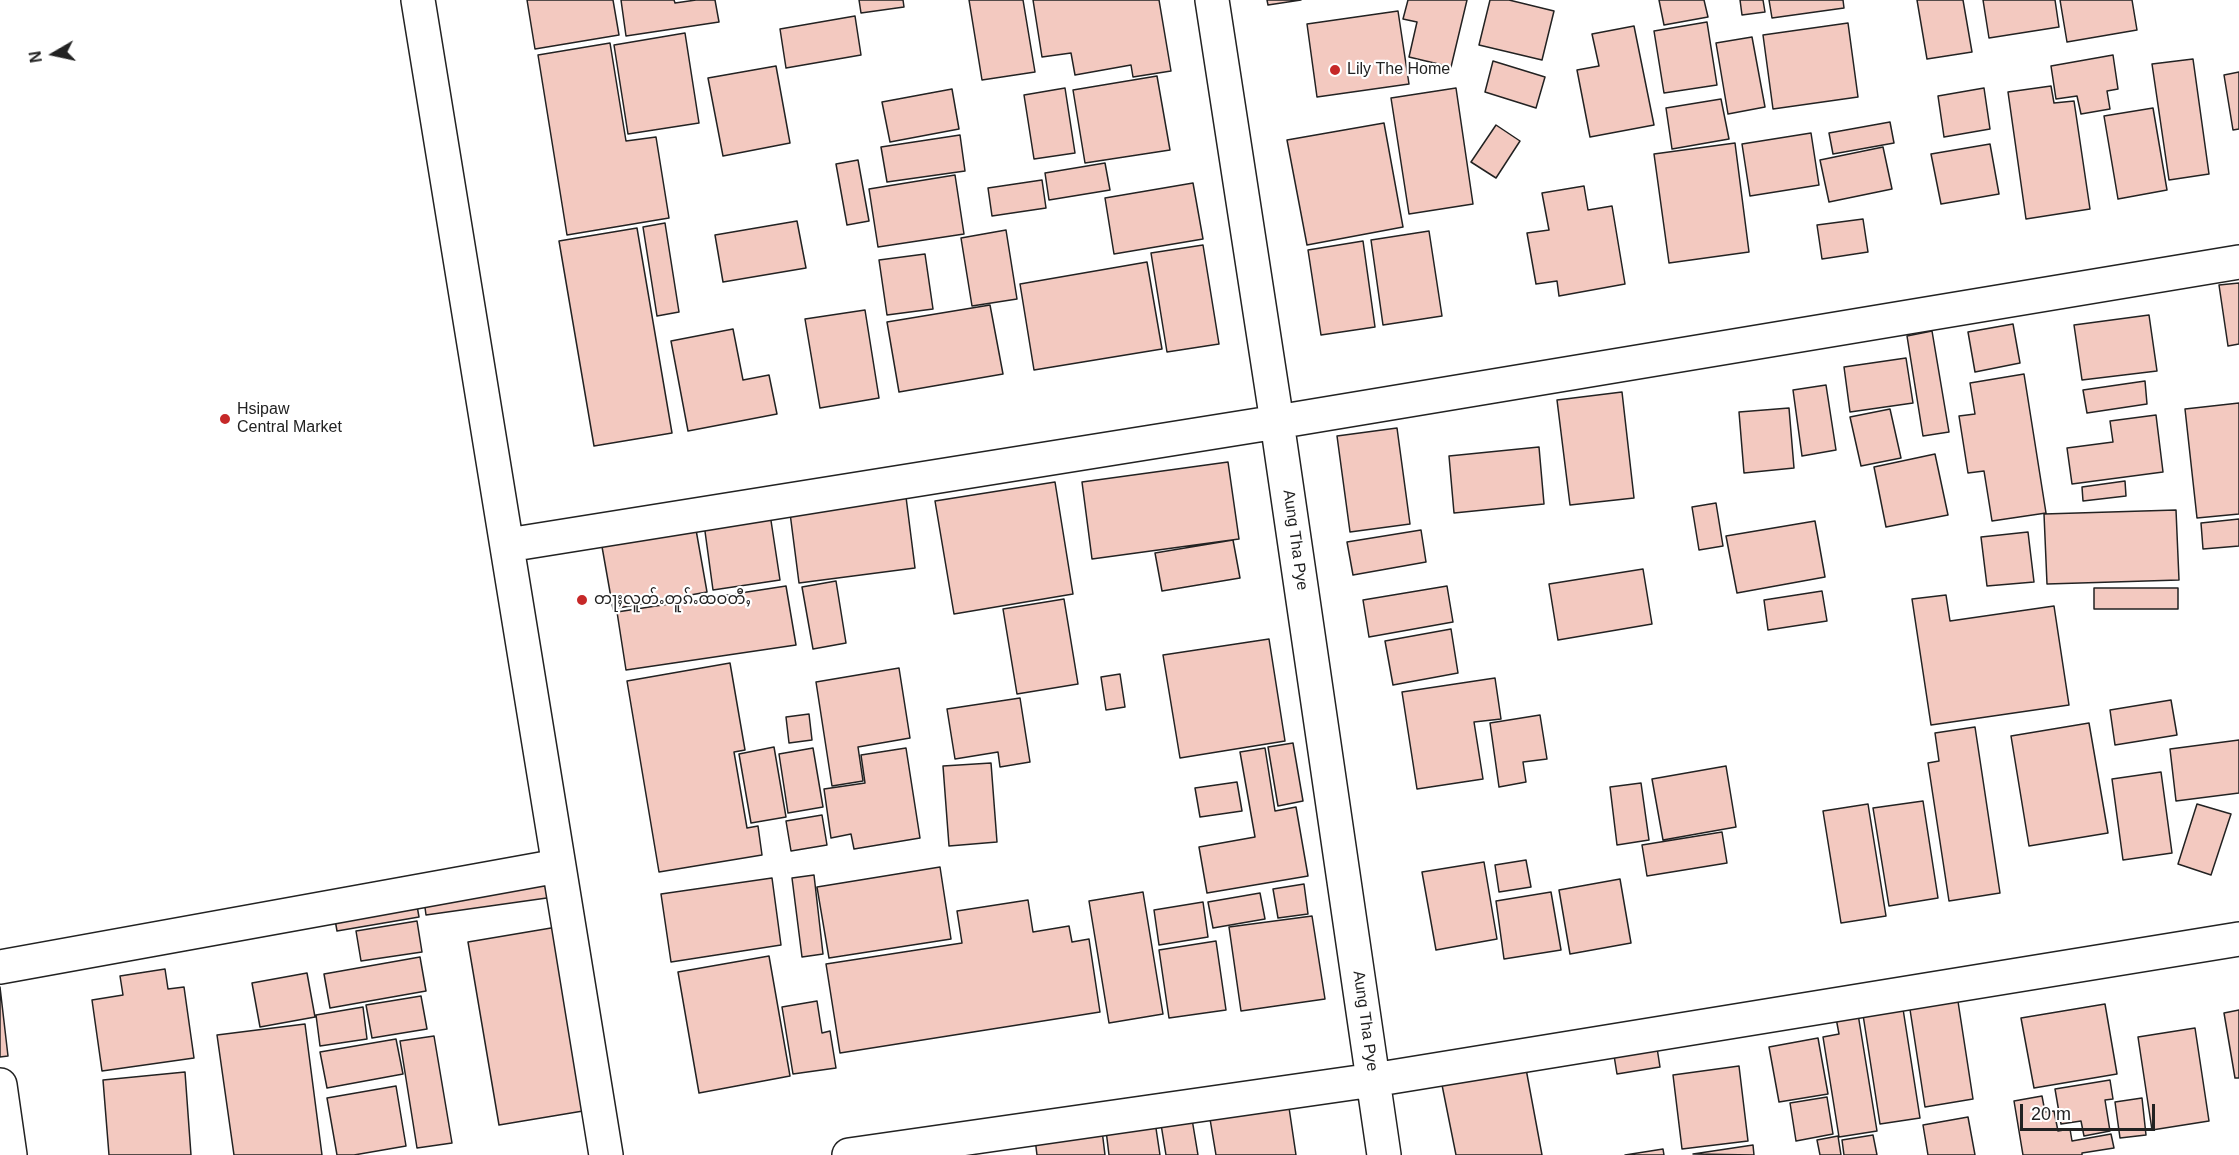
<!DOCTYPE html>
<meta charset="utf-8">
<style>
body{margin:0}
#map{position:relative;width:2239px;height:1155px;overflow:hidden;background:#fff;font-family:Arial,sans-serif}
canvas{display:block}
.north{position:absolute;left:24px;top:24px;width:60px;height:60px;-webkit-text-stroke:4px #fff;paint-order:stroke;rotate:261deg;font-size:16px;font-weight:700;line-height:24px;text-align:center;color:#222}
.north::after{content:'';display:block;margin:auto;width:21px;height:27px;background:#222;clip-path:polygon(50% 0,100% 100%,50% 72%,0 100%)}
.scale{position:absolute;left:2020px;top:1104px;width:135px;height:27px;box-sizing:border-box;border:3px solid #222;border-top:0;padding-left:8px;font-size:18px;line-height:21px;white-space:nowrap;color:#222;-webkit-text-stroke:4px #fff;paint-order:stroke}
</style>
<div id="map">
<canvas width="2239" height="1155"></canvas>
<div class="north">N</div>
<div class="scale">20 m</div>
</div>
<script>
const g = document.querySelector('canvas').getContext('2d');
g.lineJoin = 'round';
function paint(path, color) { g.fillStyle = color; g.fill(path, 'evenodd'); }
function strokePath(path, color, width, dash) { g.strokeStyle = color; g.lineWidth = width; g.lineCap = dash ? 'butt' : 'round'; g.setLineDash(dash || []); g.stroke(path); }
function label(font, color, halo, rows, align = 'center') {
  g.font = font + ' Arial,"Noto Sans Myanmar",sans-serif'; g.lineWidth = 4.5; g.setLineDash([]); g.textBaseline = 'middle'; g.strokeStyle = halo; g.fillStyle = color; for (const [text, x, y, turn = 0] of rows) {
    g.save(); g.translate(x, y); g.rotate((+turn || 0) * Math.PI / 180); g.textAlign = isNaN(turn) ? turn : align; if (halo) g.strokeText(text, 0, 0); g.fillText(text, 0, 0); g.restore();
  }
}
const building = new Path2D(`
 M 527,0 L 613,0 L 619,35 L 535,49 Z
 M 621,0 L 674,0 L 675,3 L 696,0 L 715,0 L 719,22 L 626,36 Z
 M 859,0 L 903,0 L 904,7 L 861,13 Z
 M 969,0 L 1023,0 L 1035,72 L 982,80 Z
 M 1033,0 L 1159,0 L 1171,71 L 1133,77 L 1131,65 L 1075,75 L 1071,53 L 1042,57 Z
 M 1267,0 L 1301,0 L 1268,5 Z
 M 1408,0 L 1467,0 L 1451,67 L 1409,57 L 1417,22 L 1403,19 Z
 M 1490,0 L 1509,0 L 1554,11 L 1542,60 L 1479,45 Z
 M 1659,0 L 1704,0 L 1708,17 L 1664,25 Z
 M 1740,0 L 1763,0 L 1765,12 L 1742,15 Z
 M 1769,0 L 1843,0 L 1844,8 L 1772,18 Z
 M 1917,0 L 1963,0 L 1972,52 L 1927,59 Z
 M 1983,0 L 2055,0 L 2059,27 L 1989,38 Z
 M 2060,0 L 2132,0 L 2137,30 L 2067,42 Z
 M 1398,11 L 1409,84 L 1317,97 L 1307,24 Z
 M 855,16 L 861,55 L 786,68 L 780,29 Z
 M 1707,22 L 1717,85 L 1664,93 L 1654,31 Z
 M 1848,23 L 1858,97 L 1773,109 L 1763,35 Z
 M 1634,26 L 1654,125 L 1590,137 L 1577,70 L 1599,66 L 1592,34 Z
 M 685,33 L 699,123 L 628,134 L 614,45 Z
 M 1752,37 L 1765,107 L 1728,114 L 1716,43 Z
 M 610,43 L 626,141 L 656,137 L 669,218 L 567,235 L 538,55 Z
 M 2113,55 L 2118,89 L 2107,91 L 2110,109 L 2081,114 L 2077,96 L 2056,99 L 2051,66 Z
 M 2193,59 L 2209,174 L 2169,180 L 2152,64 Z
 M 1493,61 L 1545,77 L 1536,108 L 1485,92 Z
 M 776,66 L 790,143 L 723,156 L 708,78 Z
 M 2239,72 L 2239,129 L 2233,130 L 2224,75 Z
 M 1157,76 L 1170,150 L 1085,163 L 1073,90 Z
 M 2051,86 L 2054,103 L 2074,101 L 2090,209 L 2026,219 L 2008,92 Z
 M 1065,88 L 1075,153 L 1034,159 L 1024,95 Z
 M 1456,88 L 1473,204 L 1409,214 L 1391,98 Z
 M 1984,88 L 1990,129 L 1944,137 L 1938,96 Z
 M 952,89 L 959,129 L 890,142 L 882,102 Z
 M 1721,99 L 1729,139 L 1672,149 L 1666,108 Z
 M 2153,108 L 2167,190 L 2118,199 L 2104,116 Z
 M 1890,122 L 1894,143 L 1833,154 L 1829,133 Z
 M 1384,123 L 1403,227 L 1307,245 L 1287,140 Z
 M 1496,125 L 1520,141 L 1496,178 L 1471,162 Z
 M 1811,133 L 1819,185 L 1750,196 L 1742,144 Z
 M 960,135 L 965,171 L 887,182 L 881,147 Z
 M 1735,143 L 1749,252 L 1669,263 L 1654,154 Z
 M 1990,144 L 1999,194 L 1941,204 L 1931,154 Z
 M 1883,147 L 1892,189 L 1829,202 L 1820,160 Z
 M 858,160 L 869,221 L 847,225 L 836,164 Z
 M 1105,163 L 1110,190 L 1049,200 L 1045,173 Z
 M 955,175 L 964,234 L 878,247 L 869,189 Z
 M 1042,180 L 1046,208 L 992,216 L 988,188 Z
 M 1193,183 L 1203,239 L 1114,254 L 1105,198 Z
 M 1584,186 L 1588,210 L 1612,206 L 1625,284 L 1559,296 L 1557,281 L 1536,284 L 1527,233 L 1549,230 L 1542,193 Z
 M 1863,219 L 1868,252 L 1822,259 L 1817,225 Z
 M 797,221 L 806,268 L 723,282 L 715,235 Z
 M 665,223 L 679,312 L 657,316 L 643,227 Z
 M 637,228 L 672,433 L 594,446 L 559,241 Z
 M 1006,230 L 1017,299 L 972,306 L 961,238 Z
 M 1429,231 L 1442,316 L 1383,325 L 1371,240 Z
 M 1363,241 L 1375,327 L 1321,335 L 1308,250 Z
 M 1203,245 L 1219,344 L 1167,352 L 1151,253 Z
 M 925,254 L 933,309 L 887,315 L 879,260 Z
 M 1147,262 L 1162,349 L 1034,370 L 1020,284 Z
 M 2239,283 L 2239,344 L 2228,346 L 2219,285 Z
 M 990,305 L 1003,374 L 899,392 L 887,322 Z
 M 865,310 L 879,398 L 820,408 L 805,319 Z
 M 2149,315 L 2157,371 L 2082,380 L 2074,325 Z
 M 2013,324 L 2020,363 L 1975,372 L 1968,332 Z
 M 733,329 L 743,380 L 769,375 L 777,414 L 688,431 L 671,341 Z
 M 1932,331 L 1949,432 L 1923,436 L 1907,336 Z
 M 1906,358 L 1913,403 L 1850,412 L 1844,367 Z
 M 2024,374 L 2046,513 L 1992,521 L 1984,471 L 1968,473 L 1959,416 L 1975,414 L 1970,383 Z
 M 2145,381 L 2147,404 L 2087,413 L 2083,390 Z
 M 1826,385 L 1836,450 L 1802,456 L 1793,390 Z
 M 1622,392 L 1634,498 L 1570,505 L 1557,400 Z
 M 2239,403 L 2239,514 L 2197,518 L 2185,409 Z
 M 1789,408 L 1794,468 L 1744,473 L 1739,412 Z
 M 1890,409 L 1901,458 L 1861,466 L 1850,417 Z
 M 2156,415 L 2163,472 L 2072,484 L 2067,448 L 2113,442 L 2110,421 Z
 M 1397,428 L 1410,524 L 1350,532 L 1337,436 Z
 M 1539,447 L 1544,504 L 1454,513 L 1449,456 Z
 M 1935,454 L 1948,515 L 1886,527 L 1874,467 Z
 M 1228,462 L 1239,539 L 1092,559 L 1082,482 Z
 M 2125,481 L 2126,496 L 2083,501 L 2082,487 Z
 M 1055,482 L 1073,594 L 954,614 L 935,501 Z
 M 906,497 L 915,568 L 799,583 L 790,513 Z
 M 1716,503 L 1723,546 L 1699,550 L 1692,507 Z
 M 2176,510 L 2179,580 L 2047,584 L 2044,514 Z
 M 770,514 L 780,580 L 713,590 L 704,524 Z
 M 2239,519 L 2239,546 L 2203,549 L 2201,523 Z
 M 1815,521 L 1825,577 L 1737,593 L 1726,536 Z
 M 695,524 L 707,592 L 613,609 L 601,541 Z
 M 1421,530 L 1426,562 L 1353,575 L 1347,542 Z
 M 2028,532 L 2034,582 L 1987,586 L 1981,537 Z
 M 1233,540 L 1240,578 L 1162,591 L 1155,553 Z
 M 1643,569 L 1652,624 L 1558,640 L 1549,584 Z
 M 836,581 L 846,643 L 813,649 L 802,587 Z
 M 786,586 L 796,645 L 626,670 L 617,612 Z
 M 1447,586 L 1453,622 L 1369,637 L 1363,600 Z
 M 2094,588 L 2178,588 L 2178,609 L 2094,609 Z
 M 1822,591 L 1827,621 L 1768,630 L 1764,600 Z
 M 1946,595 L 1950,621 L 2054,606 L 2069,705 L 1931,725 L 1912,599 Z
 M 1064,599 L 1078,684 L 1017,694 L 1003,609 Z
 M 1451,629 L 1458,673 L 1393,685 L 1385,641 Z
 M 1269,639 L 1285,741 L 1180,758 L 1163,655 Z
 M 730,663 L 745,750 L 734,752 L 747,828 L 758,826 L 762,855 L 659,872 L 627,681 Z
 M 899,668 L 910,738 L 858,747 L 863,781 L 832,786 L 816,682 Z
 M 1120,674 L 1125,707 L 1106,710 L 1101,677 Z
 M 1495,678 L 1501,719 L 1474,722 L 1483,779 L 1417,789 L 1402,692 Z
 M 1020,698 L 1030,762 L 1000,767 L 998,752 L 955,759 L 947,709 Z
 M 2171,700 L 2177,735 L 2115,745 L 2110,710 Z
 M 809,714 L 812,740 L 789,743 L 786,717 Z
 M 1540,715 L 1547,759 L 1523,762 L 1526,782 L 1499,787 L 1490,723 Z
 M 2089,723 L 2108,833 L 2029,846 L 2011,736 Z
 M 1975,727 L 2000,893 L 1949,901 L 1928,763 L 1939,761 L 1935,733 Z
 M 2239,740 L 2239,793 L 2176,801 L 2170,749 Z
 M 1293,743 L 1303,801 L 1278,806 L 1268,747 Z
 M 774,747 L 786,817 L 751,823 L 739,754 Z
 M 813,748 L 823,807 L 788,813 L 779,754 Z
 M 906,748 L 920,838 L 854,849 L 851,834 L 831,838 L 824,789 L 865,783 L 861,755 Z
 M 1265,748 L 1275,811 L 1296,807 L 1308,876 L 1207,893 L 1199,847 L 1255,837 L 1240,752 Z
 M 991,763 L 997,842 L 949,846 L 943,766 Z
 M 1726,766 L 1736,827 L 1663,840 L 1652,779 Z
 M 2161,772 L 2172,853 L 2123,860 L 2112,779 Z
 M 1237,782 L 1242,811 L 1200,817 L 1195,788 Z
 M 1641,783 L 1649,840 L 1617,845 L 1610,787 Z
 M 1923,801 L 1938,898 L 1889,906 L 1873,808 Z
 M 1868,804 L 1886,916 L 1841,923 L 1823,811 Z
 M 2197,804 L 2231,814 L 2211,875 L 2178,864 Z
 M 822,815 L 827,845 L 791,851 L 786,821 Z
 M 1722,832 L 1727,863 L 1647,876 L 1642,845 Z
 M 1526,860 L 1531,887 L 1499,892 L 1495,865 Z
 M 1484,862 L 1497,939 L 1436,950 L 1422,872 Z
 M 563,865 L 568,895 L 426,915 L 422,885 Z
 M 940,867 L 951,939 L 829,958 L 817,887 Z
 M 814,875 L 823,954 L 802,957 L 792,878 Z
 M 772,878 L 781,945 L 671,962 L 661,894 Z
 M 1620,879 L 1631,943 L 1570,954 L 1559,890 Z
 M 413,883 L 419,917 L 337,931 L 331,897 Z
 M 1304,884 L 1308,914 L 1278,918 L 1273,889 Z
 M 1143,892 L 1163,1014 L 1109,1023 L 1089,901 Z
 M 1551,892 L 1561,950 L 1504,959 L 1496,901 Z
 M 1260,893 L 1265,919 L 1213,928 L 1208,902 Z
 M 1028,900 L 1033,932 L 1069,926 L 1072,942 L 1089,939 L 1100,1012 L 840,1053 L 826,964 L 962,943 L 957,911 Z
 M 1203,902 L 1208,937 L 1159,945 L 1154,910 Z
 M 1312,916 L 1325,999 L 1241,1011 L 1229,927 Z
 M 417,921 L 422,952 L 361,961 L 356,931 Z
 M 557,927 L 589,1110 L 499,1125 L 468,942 Z
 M 1216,941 L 1226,1010 L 1169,1018 L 1159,950 Z
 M 769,956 L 790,1076 L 699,1093 L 678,972 Z
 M 420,957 L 426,991 L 330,1008 L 324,974 Z
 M 165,969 L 168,989 L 184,987 L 194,1058 L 102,1071 L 92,1000 L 123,995 L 120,976 Z
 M 307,973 L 315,1017 L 260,1027 L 252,983 Z
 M 0,987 L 8,1056 L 0,1057 Z
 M 1957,995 L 1973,1099 L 1925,1107 L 1909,1003 Z
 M 421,996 L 427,1029 L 372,1038 L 366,1005 Z
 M 1901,996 L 1920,1118 L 1880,1124 L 1861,1002 Z
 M 817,1001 L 822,1033 L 830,1031 L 836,1068 L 793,1074 L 782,1007 Z
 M 2105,1004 L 2117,1074 L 2034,1088 L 2021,1018 Z
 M 363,1007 L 367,1039 L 320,1046 L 316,1015 Z
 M 2239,1010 L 2239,1078 L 2235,1078 L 2224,1013 Z
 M 1858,1014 L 1877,1131 L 1839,1137 L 1823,1037 L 1839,1034 L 1836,1018 Z
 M 305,1024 L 322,1155 L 234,1155 L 217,1035 Z
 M 2195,1028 L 2209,1121 L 2152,1130 L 2138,1037 Z
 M 1655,1035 L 1660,1067 L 1617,1074 L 1612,1043 Z
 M 434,1036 L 452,1143 L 417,1148 L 400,1041 Z
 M 1818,1038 L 1828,1094 L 1779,1102 L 1769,1047 Z
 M 396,1039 L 403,1074 L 327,1088 L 320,1052 Z
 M 1524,1058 L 1542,1155 L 1456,1155 L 1440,1075 Z
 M 1739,1066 L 1748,1141 L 1682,1149 L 1673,1075 Z
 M 185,1072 L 191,1155 L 109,1155 L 103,1080 Z
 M 2110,1080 L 2113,1099 L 2105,1100 L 2110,1131 L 2084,1136 L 2081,1121 L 2061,1124 L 2055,1089 Z
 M 396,1086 L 406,1146 L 354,1155 L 337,1155 L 327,1098 Z
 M 1287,1094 L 1296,1155 L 1216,1155 L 1208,1107 Z
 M 2042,1096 L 2045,1112 L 2054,1111 L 2058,1131 L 2070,1129 L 2072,1141 L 2111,1134 L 2114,1148 L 2082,1153 L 2082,1155 L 2023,1155 L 2014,1101 Z
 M 1827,1097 L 1833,1134 L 1796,1141 L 1790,1103 Z
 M 2142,1098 L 2146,1135 L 2120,1138 L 2115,1102 Z
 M 1190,1107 L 1198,1155 L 1166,1155 L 1159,1112 Z
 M 1154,1115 L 1160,1155 L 1109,1155 L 1105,1122 Z
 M 1968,1117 L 1975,1155 L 1928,1155 L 1923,1125 Z
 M 1101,1122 L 1105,1155 L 1037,1155 L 1034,1131 Z
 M 1873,1135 L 1877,1155 L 1844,1155 L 1842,1140 Z
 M 1838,1136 L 1841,1155 L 1820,1155 L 1817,1140 Z
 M 1753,1145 L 1754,1155 L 1693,1154 Z
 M 1663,1149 L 1664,1155 L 1625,1155 Z`);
const minor = new Path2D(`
 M 418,0 L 606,1155
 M 1212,0 L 1277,422 L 1384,1155
 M 508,545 L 1277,422 L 2239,262
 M 0,967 L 558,866
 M 0,1085 L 10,1155
 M 849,1155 L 1373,1080 L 2239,939`);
const markers = [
 [1335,70,6,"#c62828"],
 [225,419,6,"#c62828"],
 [582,600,6,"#c62828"]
];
const poiNames = [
 ["Lily The Home",1347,70],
 ["Hsipaw",237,410],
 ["Central Market",237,428],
 ["တႃႈလူတ်ႉတူၵ်ႉထဝတီႇ",594,600]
];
const streetNames = [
 ["Aung Tha Pye",1295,540,82],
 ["Aung Tha Pye",1365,1021,82]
];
paint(building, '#f3c9c0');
strokePath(building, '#222', 1.5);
strokePath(minor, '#222', 36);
strokePath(minor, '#fff', 33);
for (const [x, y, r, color] of markers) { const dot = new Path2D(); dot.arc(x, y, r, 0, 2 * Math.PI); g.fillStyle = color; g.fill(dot); strokePath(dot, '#fff', 2); }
label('16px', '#222', '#fff', poiNames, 'left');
label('16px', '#222', '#fff', streetNames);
</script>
